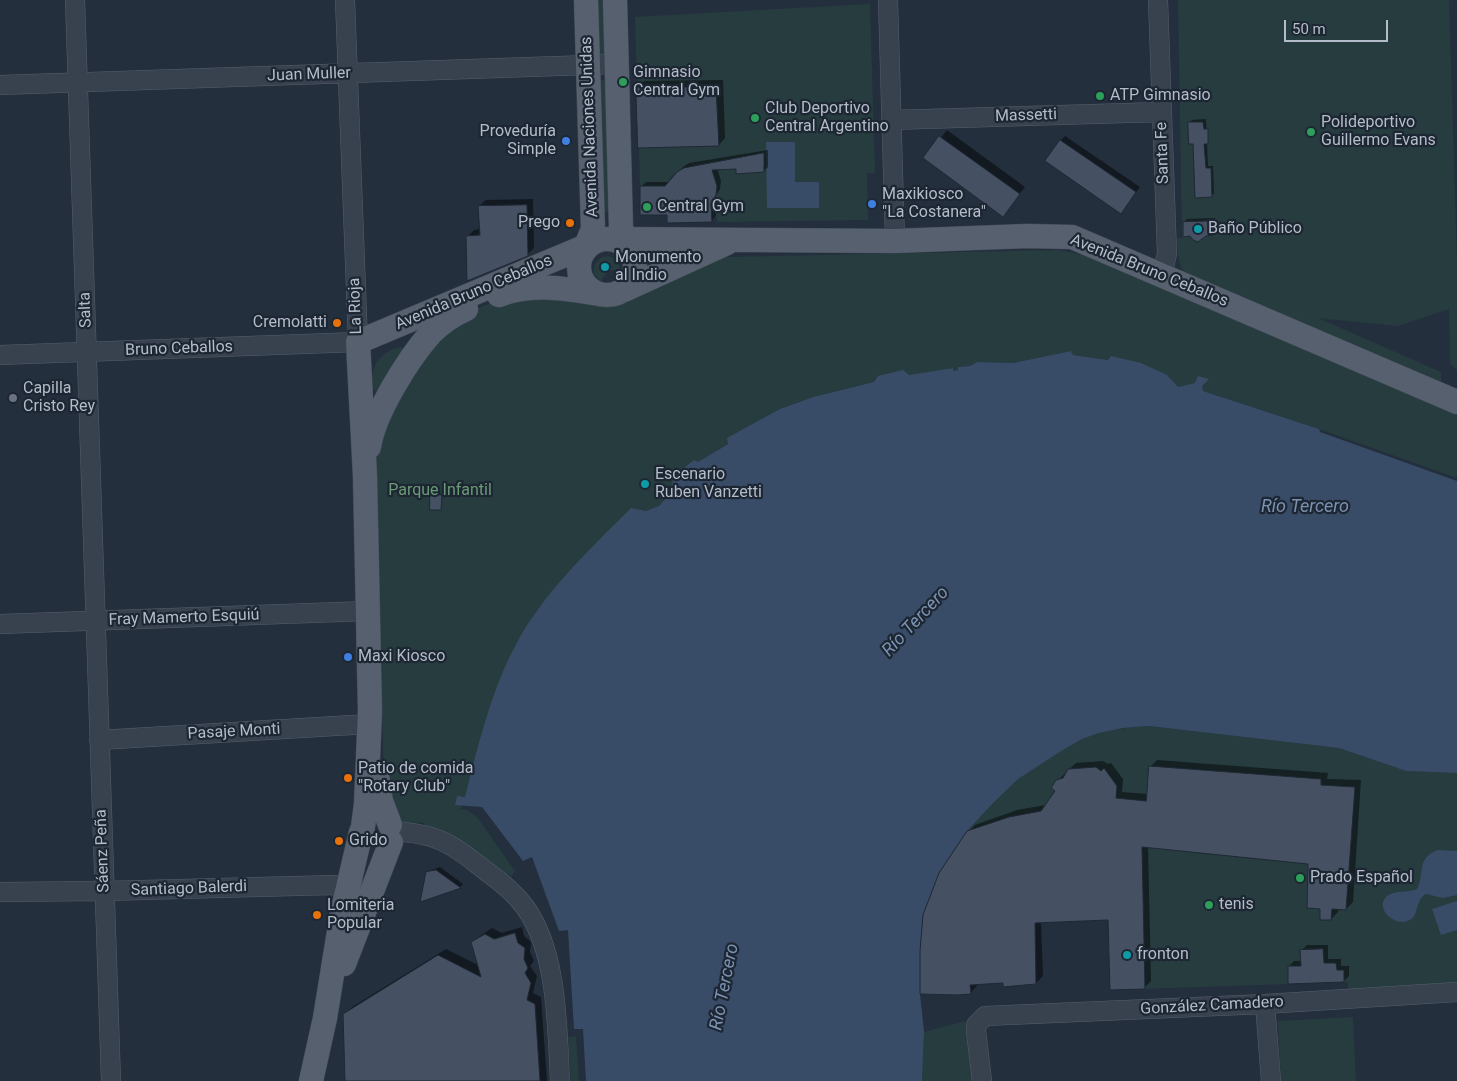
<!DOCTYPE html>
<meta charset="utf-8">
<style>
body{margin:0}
#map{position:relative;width:1457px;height:1081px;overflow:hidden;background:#242f3e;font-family:Roboto,sans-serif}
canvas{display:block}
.scale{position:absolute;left:1284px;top:20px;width:104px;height:22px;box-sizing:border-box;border:2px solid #b4bcc9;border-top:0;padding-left:6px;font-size:15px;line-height:18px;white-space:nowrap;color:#b4bcc9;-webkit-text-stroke:4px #1d2633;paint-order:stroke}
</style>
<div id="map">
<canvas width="1457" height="1081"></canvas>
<div class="scale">50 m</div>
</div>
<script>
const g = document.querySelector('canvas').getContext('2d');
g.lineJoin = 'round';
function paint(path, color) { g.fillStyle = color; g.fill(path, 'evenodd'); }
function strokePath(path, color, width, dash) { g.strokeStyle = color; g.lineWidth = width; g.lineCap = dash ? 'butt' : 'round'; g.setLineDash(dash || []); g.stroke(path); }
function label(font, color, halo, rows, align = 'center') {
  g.font = font + ' Roboto,sans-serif'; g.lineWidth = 4.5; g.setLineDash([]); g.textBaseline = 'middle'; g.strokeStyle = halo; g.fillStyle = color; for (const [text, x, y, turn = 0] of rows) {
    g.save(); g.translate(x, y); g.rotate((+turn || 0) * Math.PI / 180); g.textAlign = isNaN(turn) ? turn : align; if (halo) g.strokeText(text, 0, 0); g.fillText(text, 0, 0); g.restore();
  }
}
const green = new Path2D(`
 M 594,0 L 605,0 L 606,53 L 602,55 L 598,54 Z
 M 1178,0 L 1449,0 L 1457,260 L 1457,370 L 1450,364 L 1449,309 L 1398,326 L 1318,318 L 1441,372 L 1441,385 L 1186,275 C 1177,265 1178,250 1177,238 L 1182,238 Z
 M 870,4 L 875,173 L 867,173 L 868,220 L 717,222 L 717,217 L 712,217 C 712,213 710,206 712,202 C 714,195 719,191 716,184 C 715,178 711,175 707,172 C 692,161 672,169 666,186 L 640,186 L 635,17 Z
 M 603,80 L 607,82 L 610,212 L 604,213 L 598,81 Z
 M 1059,250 L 1083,255 L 1457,414 L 1457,478 L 1319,429 L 1203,391 L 1199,376 L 1195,383 L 1178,387 L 1167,375 L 1109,360 L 1073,355 L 1071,351 L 1013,363 L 977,362 L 970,366 L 958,367 L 958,370 L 953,371 L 952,368 L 874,382 L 813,397 L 780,409 L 698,463 L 672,486 L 668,496 L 659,506 L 651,510 L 641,511 L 541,605 L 514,647 L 465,797 L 461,796 L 460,805 L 463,806 L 459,809 L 467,810 L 477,817 L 515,871 L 511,877 L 460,840 L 425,825 L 424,823 L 419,822 L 418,826 C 391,821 392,807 384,784 L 375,443 L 384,415 L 453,319 L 500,299 L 532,293 L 608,307 L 618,305 L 713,259 L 726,257 Z
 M 608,256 L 616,259 L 621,269 C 611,269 605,272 601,282 L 594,274 C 593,264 598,257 608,256 Z
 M 400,347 L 402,348 L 402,353 L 377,390 L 374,391 C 368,369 378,353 400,347 Z
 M 1149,726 L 1339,748 L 1406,771 L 1457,773 L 1457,985 L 1348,991 L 1348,982 L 1110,990 L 1117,786 C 1112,780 1109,774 1104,769 L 1101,771 L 1095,767 L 1068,769 L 1063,778 L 1056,780 L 1052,788 L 1057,793 L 1051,801 L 1047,802 L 1041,811 L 1009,817 L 967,831 C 983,814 999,794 1018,779 C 1040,761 1072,741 1099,733 C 1115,729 1132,727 1149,726 Z
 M 1353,1017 L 1356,1081 L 1281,1081 L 1278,1021 Z
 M 965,1021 L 973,1081 L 922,1081 L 924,1032 Z
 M 576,1036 L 579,1081 L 571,1081 L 568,1037 Z`);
const water = new Path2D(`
 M 766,142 L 795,142 L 795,182 L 819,182 L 819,208 L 767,208 Z
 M 1071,351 L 1073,355 L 1108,360 L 1111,356 L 1141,363 L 1167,375 L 1178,387 L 1195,383 L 1198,376 L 1209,379 L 1202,386 L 1203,391 L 1319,429 L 1320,432 L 1457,481 L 1457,773 L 1406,771 L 1339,748 L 1149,726 L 1123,728 L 1099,733 L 1082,739 L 1061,751 L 1018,779 L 993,803 L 967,831 L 939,873 L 923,915 L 920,951 L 920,994 L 924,1032 L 922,1081 L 586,1081 L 583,1029 L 574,1029 L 568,930 L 559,931 L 532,857 L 523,861 L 482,807 L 455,805 L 457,796 L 465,797 C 478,746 490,695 514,648 C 541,595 589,550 631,508 L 646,511 L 659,506 L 668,496 L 675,475 L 694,460 L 698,462 L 728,444 L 727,438 L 780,409 L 813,397 L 874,382 L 878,376 L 903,370 L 909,375 L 953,368 L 953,371 L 958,370 L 958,367 L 970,366 L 977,362 L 1013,363 Z
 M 1438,850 L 1457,851 L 1457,895 L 1443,898 L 1426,894 C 1413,902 1421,917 1407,921 C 1394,926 1374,908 1387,896 C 1394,890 1408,893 1417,889 C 1425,873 1416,858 1438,850 Z
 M 1457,901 L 1457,930 L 1441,935 L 1432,909 Z`);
const shadow = new Path2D(`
 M 723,80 L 725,138 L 719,145 L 637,88 L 644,81 Z
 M 1206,119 L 1207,142 L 1209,142 L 1207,143 L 1208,166 L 1213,166 L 1214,193 L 1211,196 L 1189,123 L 1192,120 Z
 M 947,130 L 1025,187 L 1003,215 L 925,158 Z
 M 1065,136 L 1140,187 L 1121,212 L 1061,140 Z
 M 768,150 L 768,167 L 764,171 L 738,167 L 717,168 L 721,181 L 720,189 L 715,197 L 716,216 L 712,220 L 668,213 L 641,187 L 646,182 L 670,182 L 683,167 L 689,163 Z
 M 533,199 L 534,248 L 527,255 L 467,237 L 474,230 L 481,229 L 479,206 L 486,200 Z
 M 1215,218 L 1216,231 L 1213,234 L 1184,222 L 1187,219 Z
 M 433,494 L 442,494 L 441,509 L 432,495 Z
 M 1157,760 L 1328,773 L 1327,779 L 1361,780 L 1353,902 L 1346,909 L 1338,909 L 1338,912 L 1331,919 L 1321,907 L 1310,862 L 1148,846 L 1151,981 L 1144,988 L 1109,919 L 1041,921 L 1043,976 L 1036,983 L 977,983 L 977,986 L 970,993 L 968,832 L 975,825 L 1017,810 L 1046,805 L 1056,791 L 1057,781 L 1076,763 L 1103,761 L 1108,764 L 1111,763 L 1123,779 L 1122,792 L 1148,794 L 1150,767 Z
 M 440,867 L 463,884 L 460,887 L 421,900 L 427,873 L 431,870 Z
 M 522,927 L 524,936 L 531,942 L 530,952 L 534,961 L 530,966 L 537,976 L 533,993 L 541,997 L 547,1081 L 346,1081 L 345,1014 L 352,1007 L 446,949 L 480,966 L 473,943 L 480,936 L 492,928 L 502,933 Z
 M 1307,945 L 1328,945 L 1328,959 L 1341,959 L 1341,966 L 1349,966 L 1349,976 L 1344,981 L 1289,966 L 1294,961 L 1302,961 L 1302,950 Z`);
const building = new Path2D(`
 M 636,87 L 716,87 L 719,146 L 638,148 Z
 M 1188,122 L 1203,122 L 1204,129 L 1208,129 L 1208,144 L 1204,144 L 1206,168 L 1211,168 L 1212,197 L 1195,198 L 1193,144 L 1189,144 Z
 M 939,136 L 1020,194 L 1003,217 L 923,158 Z
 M 1060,140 L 1136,192 L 1121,214 L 1045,161 Z
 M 764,153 L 764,172 L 736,174 L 736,169 L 712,170 L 717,186 L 716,195 L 711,203 L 712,222 L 667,223 L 667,215 L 640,215 L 640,186 L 665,186 L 677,172 L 684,168 Z
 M 527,205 L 528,256 L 467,281 L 466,236 L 480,235 L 478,206 Z
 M 1213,221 L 1213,235 L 1206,236 L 1198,242 L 1193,240 L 1190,236 L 1183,237 L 1183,222 Z
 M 430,494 L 442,495 L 441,510 L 430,510 Z
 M 1149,766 L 1321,779 L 1321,785 L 1355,787 L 1346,910 L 1332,909 L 1331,920 L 1320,920 L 1320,909 L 1307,908 L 1308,864 L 1142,847 L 1145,989 L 1110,990 L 1108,920 L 1035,923 L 1036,984 L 1003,987 L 1003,983 L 970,985 L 971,994 L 957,995 L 920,994 L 920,951 L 923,915 L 939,873 L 967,831 L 1009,817 L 1041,811 L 1055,791 L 1051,788 L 1056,780 L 1063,778 L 1068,769 L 1096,767 L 1101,771 L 1104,768 L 1117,786 L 1116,798 L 1146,801 Z
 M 436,870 L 461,888 L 420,902 L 426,872 Z
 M 515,933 L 518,943 L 525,948 L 524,959 L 528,968 L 525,973 L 531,983 L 527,1000 L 535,1004 L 540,1081 L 345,1081 L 343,1014 L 438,955 L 481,977 L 471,942 L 485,934 L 494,939 Z
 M 1323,949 L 1324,963 L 1336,963 L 1337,970 L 1344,970 L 1344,982 L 1288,984 L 1288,966 L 1301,966 L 1300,950 Z`);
const minor = new Path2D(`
 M 75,0 L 111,1081
 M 888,0 L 895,241
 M 1158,0 L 1167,254 L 1162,275
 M 0,85 L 617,64
 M 891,120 L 1161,112
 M 0,355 L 358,342 L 345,0
 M 0,624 L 368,611
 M 99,740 L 369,724
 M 393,830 C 406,833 421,833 434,838 C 453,844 470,859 486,871 C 500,881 514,892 525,907 C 558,953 557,1026 560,1081
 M 0,892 L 104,891 L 334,885 L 348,887
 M 1265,1004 L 1271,1081
 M 982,1081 L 976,1031 L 976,1025 L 985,1016 L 1265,1004 L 1457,992`);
const major = new Path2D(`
 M 615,0 L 621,228 L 628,248
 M579 267a28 28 0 1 1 56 0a28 28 0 1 1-56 0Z
 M 613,239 L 895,241 L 1027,236 L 1072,237 L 1457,402
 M 583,253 L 593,229 L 586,0
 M 624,290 L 727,243
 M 499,295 C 532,282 566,289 600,294
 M 369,447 C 374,413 408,359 431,333 C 441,323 453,315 466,309
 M 377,776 L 381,801 L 390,825
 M 363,827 L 366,804 L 370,711 L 365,476 L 358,342 L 591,244
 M 344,964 L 391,842
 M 311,1081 L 325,1018 L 342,913 L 361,832`);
const markers = [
 [623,82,5,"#2e9e5b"],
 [1100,96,5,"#2e9e5b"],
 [755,118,5,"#2e9e5b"],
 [1311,132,5,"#2e9e5b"],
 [566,141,5,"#3f7fe0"],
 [872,204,5,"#3f7fe0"],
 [647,207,5,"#2e9e5b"],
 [570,223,5,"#e8710a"],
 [1198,229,5,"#0f9aa8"],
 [605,267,5,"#0f9aa8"],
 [337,323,5,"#e8710a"],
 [13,398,5,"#6b7280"],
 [645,484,5,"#0f9aa8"],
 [348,657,5,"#3f7fe0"],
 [348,778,5,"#e8710a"],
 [339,841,5,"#e8710a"],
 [1300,878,5,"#2e9e5b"],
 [1209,905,5,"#2e9e5b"],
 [317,915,5,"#e8710a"],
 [1127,955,5,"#0f9aa8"]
];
const poiNames = [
 ["Gimnasio",633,73],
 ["Central Gym",633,91],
 ["ATP Gimnasio",1110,96],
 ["Club Deportivo",765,109],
 ["Central Argentino",765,127],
 ["Polideportivo",1321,123],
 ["Guillermo Evans",1321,141],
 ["Proveduría",556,132,"right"],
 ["Simple",556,150,"right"],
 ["Maxikiosco",882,195],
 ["\"La Costanera\"",882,213],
 ["Central Gym",657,207],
 ["Prego",560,223,"right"],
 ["Baño Público",1208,229],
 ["Monumento",615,258],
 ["al Indio",615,276],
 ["Cremolatti",327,323,"right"],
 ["Capilla",23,389],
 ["Cristo Rey",23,407],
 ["Escenario",655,475],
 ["Ruben Vanzetti",655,493],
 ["Maxi Kiosco",358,657],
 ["Patio de comida",358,769],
 ["\"Rotary Club\"",358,787],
 ["Grido",349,841],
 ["Prado Español",1310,878],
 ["tenis",1219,905],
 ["Lomiteria",327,906],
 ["Popular",327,924],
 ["fronton",1137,955]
];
const streetNames = [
 ["Juan Muller",309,75,-2],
 ["Massetti",1026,116,-2],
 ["Avenida Naciones Unidas",590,127,-92],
 ["Santa Fe",1163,153,-92],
 ["Avenida Bruno Ceballos",1149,271,22],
 ["Avenida Bruno Ceballos",474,293,-23],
 ["La Rioja",356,306,-92],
 ["Salta",86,310,-92],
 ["Bruno Ceballos",179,349,-2],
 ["Fray Mamerto Esquiú",184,618,-2],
 ["Pasaje Monti",234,732,-3],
 ["Sáenz Peña",103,851,-92],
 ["Santiago Balerdi",189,889,-2],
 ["González Camadero",1212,1006,-3]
];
const parkNames = [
 ["Parque Infantil",440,491]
];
const waterNames = [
 ["Río Tercero",1305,507],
 ["Río Tercero",916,622,-47],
 ["Río Tercero",725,987,-79]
];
paint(green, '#263c3f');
paint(water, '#394c67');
paint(shadow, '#0007');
paint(building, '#455162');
strokePath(building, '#1f2835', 1);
strokePath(minor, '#565f6c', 20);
strokePath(major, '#414a57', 25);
strokePath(minor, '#38414e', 19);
strokePath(major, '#56606e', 24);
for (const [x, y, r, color] of markers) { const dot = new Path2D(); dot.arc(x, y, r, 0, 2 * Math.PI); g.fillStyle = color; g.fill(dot); strokePath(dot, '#1d2633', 2); }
label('16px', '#b4bcc9', '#1d2633', poiNames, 'left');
label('16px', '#b4bcc9', '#1d2633', streetNames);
label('16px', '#6b9a76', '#1d2633', parkNames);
label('italic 18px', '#7c92b1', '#1d2633', waterNames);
</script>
